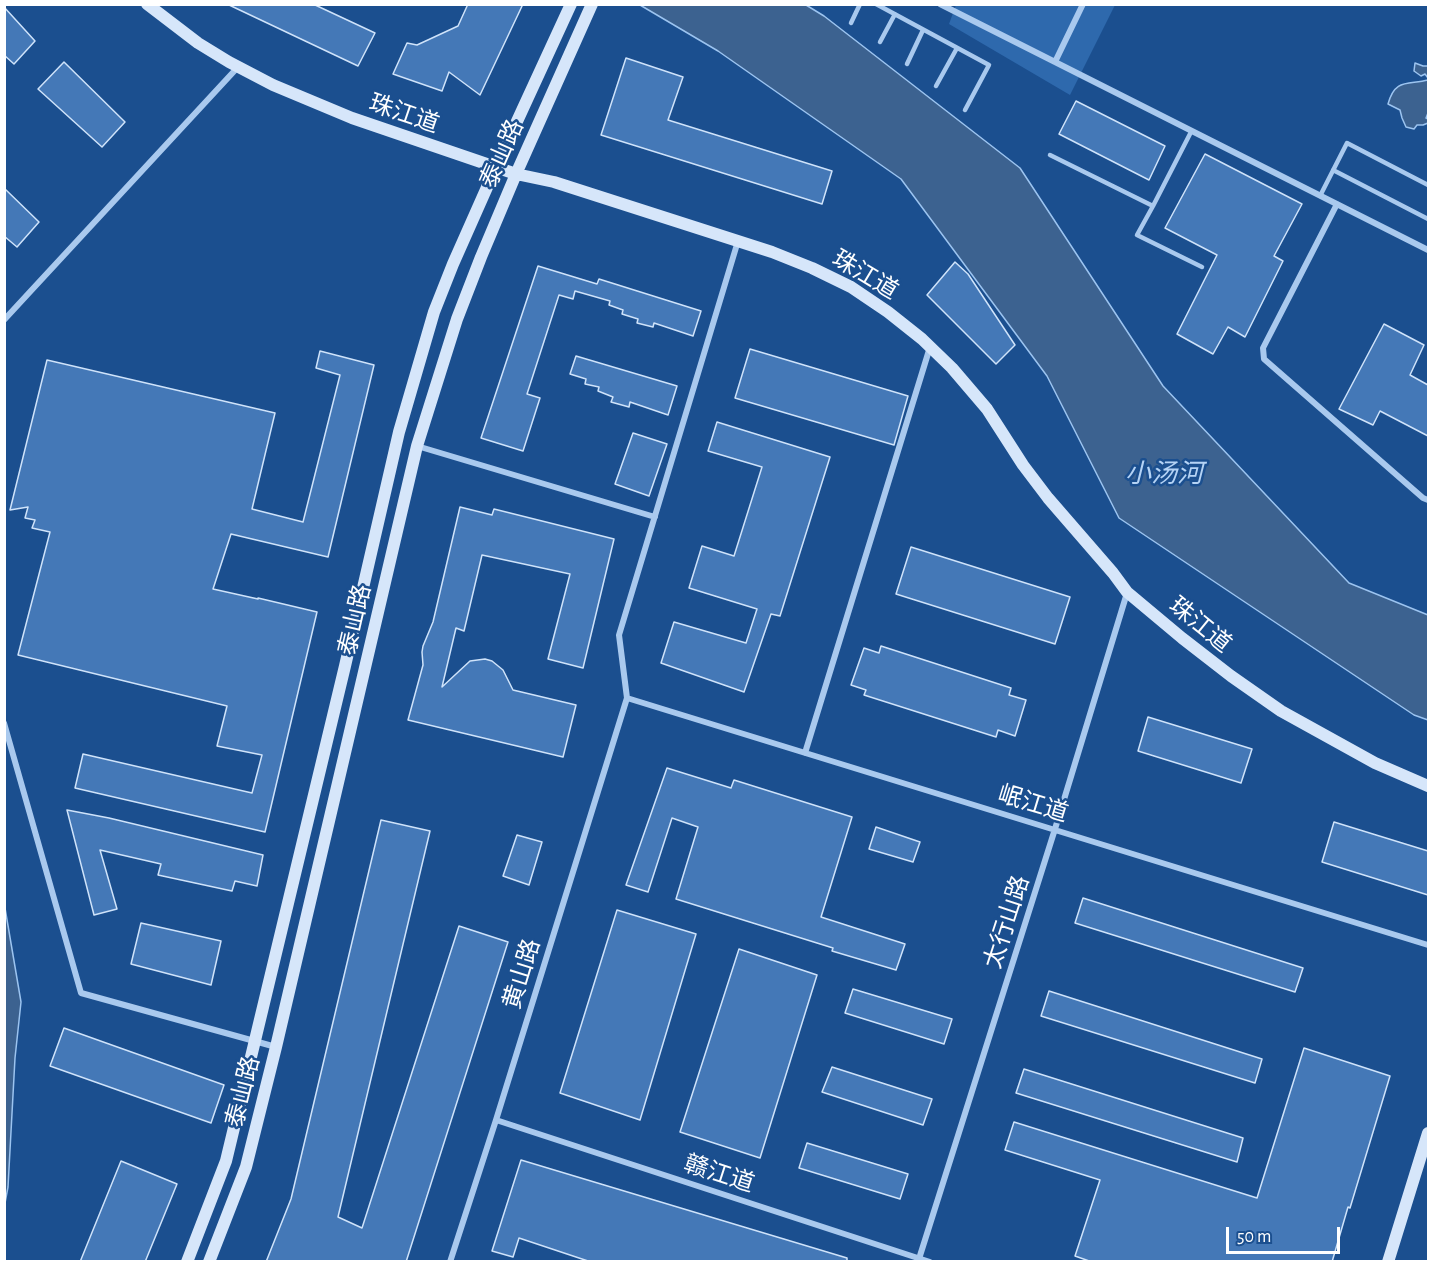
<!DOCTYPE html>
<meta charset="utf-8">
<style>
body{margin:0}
#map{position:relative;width:1433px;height:1266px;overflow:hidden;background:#1b4f8f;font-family:"Alegreya Sans",sans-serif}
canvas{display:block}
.frame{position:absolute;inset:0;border:6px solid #fff;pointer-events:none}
.scale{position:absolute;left:1226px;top:1227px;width:114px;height:27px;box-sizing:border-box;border:3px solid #fff;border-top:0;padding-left:8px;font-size:18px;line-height:21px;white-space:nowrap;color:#fff;-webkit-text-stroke:4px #1b4f8f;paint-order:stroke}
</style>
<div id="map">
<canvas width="1433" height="1266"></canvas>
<div class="frame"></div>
<div class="scale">50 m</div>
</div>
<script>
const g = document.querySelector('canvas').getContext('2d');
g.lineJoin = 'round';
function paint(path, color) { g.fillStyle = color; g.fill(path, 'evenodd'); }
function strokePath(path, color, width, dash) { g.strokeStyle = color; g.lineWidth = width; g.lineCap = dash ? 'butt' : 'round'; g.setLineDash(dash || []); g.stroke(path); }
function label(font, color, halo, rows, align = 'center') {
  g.font = font + ' "Alegreya Sans","Noto Sans SC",sans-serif'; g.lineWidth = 5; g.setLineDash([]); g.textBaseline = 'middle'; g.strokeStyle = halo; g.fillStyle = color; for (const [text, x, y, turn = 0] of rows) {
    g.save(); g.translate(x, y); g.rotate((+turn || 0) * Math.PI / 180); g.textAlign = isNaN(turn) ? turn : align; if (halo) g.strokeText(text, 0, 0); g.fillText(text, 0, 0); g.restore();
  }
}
const green = new Path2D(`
 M 956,5 L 1115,5 L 1070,95 L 949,24 Z`);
const water = new Path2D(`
 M 640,5 L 806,5 L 824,16 L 1020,168 L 1163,386 L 1349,583 L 1428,615 L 1428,720 L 1414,715 L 1119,518 L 1047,376 L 901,179 L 718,51 Z
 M 1415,63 L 1423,66 L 1428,66 L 1428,78 L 1425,74 L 1421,76 L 1414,71 Z
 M 1428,80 L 1428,113 L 1426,118 L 1428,119 L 1428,123 L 1423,125 L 1417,125 L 1414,129 L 1406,127 L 1402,118 L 1400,110 L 1388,104 C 1395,78 1408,85 1428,80 Z
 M 5,908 L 21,1002 L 15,1058 L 8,1187 L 5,1203 Z`);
const building = new Path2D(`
 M 227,4 L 313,4 L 375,33 L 358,66 Z
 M 468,4 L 523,4 L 480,95 L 449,72 L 442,91 L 393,74 L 407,43 L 417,45 L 458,26 Z
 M 4,7 L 35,41 L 14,64 L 4,55 Z
 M 626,58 L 683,77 L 668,120 L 832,171 L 822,204 L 601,135 Z
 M 64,62 L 125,122 L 102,147 L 38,89 Z
 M 1076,101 L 1165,146 L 1149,180 L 1059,134 Z
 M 1205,154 L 1302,204 L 1274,256 L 1283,261 L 1245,337 L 1228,327 L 1213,354 L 1177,334 L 1217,255 L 1165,228 Z
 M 4,188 L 39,222 L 17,247 L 4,236 Z
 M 955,262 L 968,274 L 1015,345 L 996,364 L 927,295 Z
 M 538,266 L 597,284 L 599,279 L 701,311 L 693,336 L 654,323 L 653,327 L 637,323 L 638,319 L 622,314 L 623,310 L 609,305 L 610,301 L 575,291 L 573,299 L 559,295 L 527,394 L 540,398 L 523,451 L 481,438 Z
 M 1384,324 L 1424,345 L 1410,375 L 1428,385 L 1428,436 L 1380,411 L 1373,425 L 1339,409 Z
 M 750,349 L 908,396 L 894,445 L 735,398 Z
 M 320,351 L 374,365 L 328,557 L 231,534 L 213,589 L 258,599 L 258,598 L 317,612 L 265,832 L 75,788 L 83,754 L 252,793 L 262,755 L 217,746 L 227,706 L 18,655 L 50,532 L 32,528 L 35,520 L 25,518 L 28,507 L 10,510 L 47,360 L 275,413 L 252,509 L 303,522 L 340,375 L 316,368 Z
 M 576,356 L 677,386 L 668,415 L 630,402 L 629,407 L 611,402 L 613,397 L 598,391 L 599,387 L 585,384 L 586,379 L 570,374 Z
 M 717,422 L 830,457 L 780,616 L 771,614 L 744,692 L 661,663 L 674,622 L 746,643 L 757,609 L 689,588 L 702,546 L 734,556 L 762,467 L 708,451 Z
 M 633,433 L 667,444 L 649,496 L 615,484 Z
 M 460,507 L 492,515 L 494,509 L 614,539 L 583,668 L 548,659 L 570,574 L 482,555 L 464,631 L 456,628 L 442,687 L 470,661 L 485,659 L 492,661 L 503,670 L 513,690 L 576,705 L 563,757 L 408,720 L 423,665 L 422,652 L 423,646 L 433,622 Z
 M 911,547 L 1070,597 L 1055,644 L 896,594 Z
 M 881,646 L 1011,688 L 1009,695 L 1026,700 L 1015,736 L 998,730 L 996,737 L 864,695 L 866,690 L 851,685 L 864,648 L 879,653 Z
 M 1148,717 L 1252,749 L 1241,783 L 1138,751 Z
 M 667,768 L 731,788 L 734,780 L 852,817 L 821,917 L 905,944 L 896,970 L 832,951 L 833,948 L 676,899 L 698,827 L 672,818 L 648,892 L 626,885 Z
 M 67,810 L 109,818 L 263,855 L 257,886 L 235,881 L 232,891 L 158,875 L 161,864 L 100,850 L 117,909 L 94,915 Z
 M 381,820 L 430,831 L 338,1217 L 362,1228 L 459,926 L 508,942 L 406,1262 L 266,1262 L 291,1199 Z
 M 1334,822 L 1428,851 L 1428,895 L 1322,862 Z
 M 876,827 L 920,842 L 913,862 L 869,849 Z
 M 517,835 L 542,842 L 529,885 L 503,876 Z
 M 1083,898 L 1303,968 L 1295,992 L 1075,923 Z
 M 617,910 L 696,934 L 640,1120 L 560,1093 Z
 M 141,923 L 221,941 L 211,985 L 131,964 Z
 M 739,949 L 817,975 L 760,1158 L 680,1132 Z
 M 853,989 L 952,1019 L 944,1044 L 845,1013 Z
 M 1049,991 L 1262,1059 L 1255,1083 L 1041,1016 Z
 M 64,1028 L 224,1085 L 211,1123 L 50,1066 Z
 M 1304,1048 L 1390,1076 L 1350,1208 L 1348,1207 L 1332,1262 L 1092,1262 L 1075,1256 L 1100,1180 L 1005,1150 L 1014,1122 L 1257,1198 Z
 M 832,1067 L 932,1099 L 923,1125 L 822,1092 Z
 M 1024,1069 L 1243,1138 L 1237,1162 L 1016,1093 Z
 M 807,1143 L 908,1174 L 900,1199 L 799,1168 Z
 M 521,1160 L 847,1258 L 847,1262 L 591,1262 L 519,1238 L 513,1257 L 492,1251 Z
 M 121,1161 L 177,1184 L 145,1262 L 80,1262 Z`);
const lane = new Path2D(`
 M 876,4 L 989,65 L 965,110
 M 851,23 L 860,4
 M 880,42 L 895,14
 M 907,64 L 923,30
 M 936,86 L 957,48
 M 1050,155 L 1153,206 L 1191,132
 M 1333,170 L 1428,219
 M 1320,196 L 1347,143 L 1428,185
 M 1153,206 L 1137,235 L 1202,267`);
const street = new Path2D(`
 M 940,4 L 1428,250
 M 1055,62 L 1083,4
 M 1337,204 L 1263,348 L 1264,359 L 1423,498 L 1428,500
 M 4,320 L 28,294 L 238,67
 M 417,446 L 655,517
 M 627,698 L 1428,945
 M 4,723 L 81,993 L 276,1047
 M 805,753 L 930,347
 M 496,1120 L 930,1262
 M 450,1262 L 496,1120 L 627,698 L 619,635 L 738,241
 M 918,1262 L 1055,829 L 1127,593`);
const secondary = new Path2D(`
 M 147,4 L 198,43 L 229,62 L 273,85 L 352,118 L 516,174 L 554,182 L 772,252 L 812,268 L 851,287 L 888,312 L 922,339 L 952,368 L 987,409 L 1023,465 L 1048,498 L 1113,573 L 1127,592 L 1182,638 L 1231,676 L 1281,711 L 1375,763 L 1428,786
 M 187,1262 L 226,1161 L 345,666 L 399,432 L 434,312 L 453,264 L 496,167 L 571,4
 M 209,1262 L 246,1167 L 276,1047 L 417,446 L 457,319 L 481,257 L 516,174 L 592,4
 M 1388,1262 L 1428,1133`);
const streetNames = [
 ["珠江道",404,114,19],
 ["泰山路",502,154,-66],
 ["珠江道",865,275,31],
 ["泰山路",355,620,-77],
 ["珠江道",1200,625,39],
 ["岷江道",1033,804,17],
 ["太行山路",1007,922,-72],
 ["黄山路",522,974,-73],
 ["泰山路",243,1092,-76],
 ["赣江道",719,1174,18]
];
const waterNames = [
 ["小汤河",1164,474]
];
paint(green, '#2e69ad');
paint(water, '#3c6290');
strokePath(water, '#9cc4f0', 1.5);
paint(building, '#4478b7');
strokePath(building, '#cfe3fa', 1.5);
strokePath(lane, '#a9c9ee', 4.5);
strokePath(street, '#a9c9ee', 6);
strokePath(secondary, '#d6e6fa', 12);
label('24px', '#fff', '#1b4f8f', streetNames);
label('italic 26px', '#b5d3f5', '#1b4f8f', waterNames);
</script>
